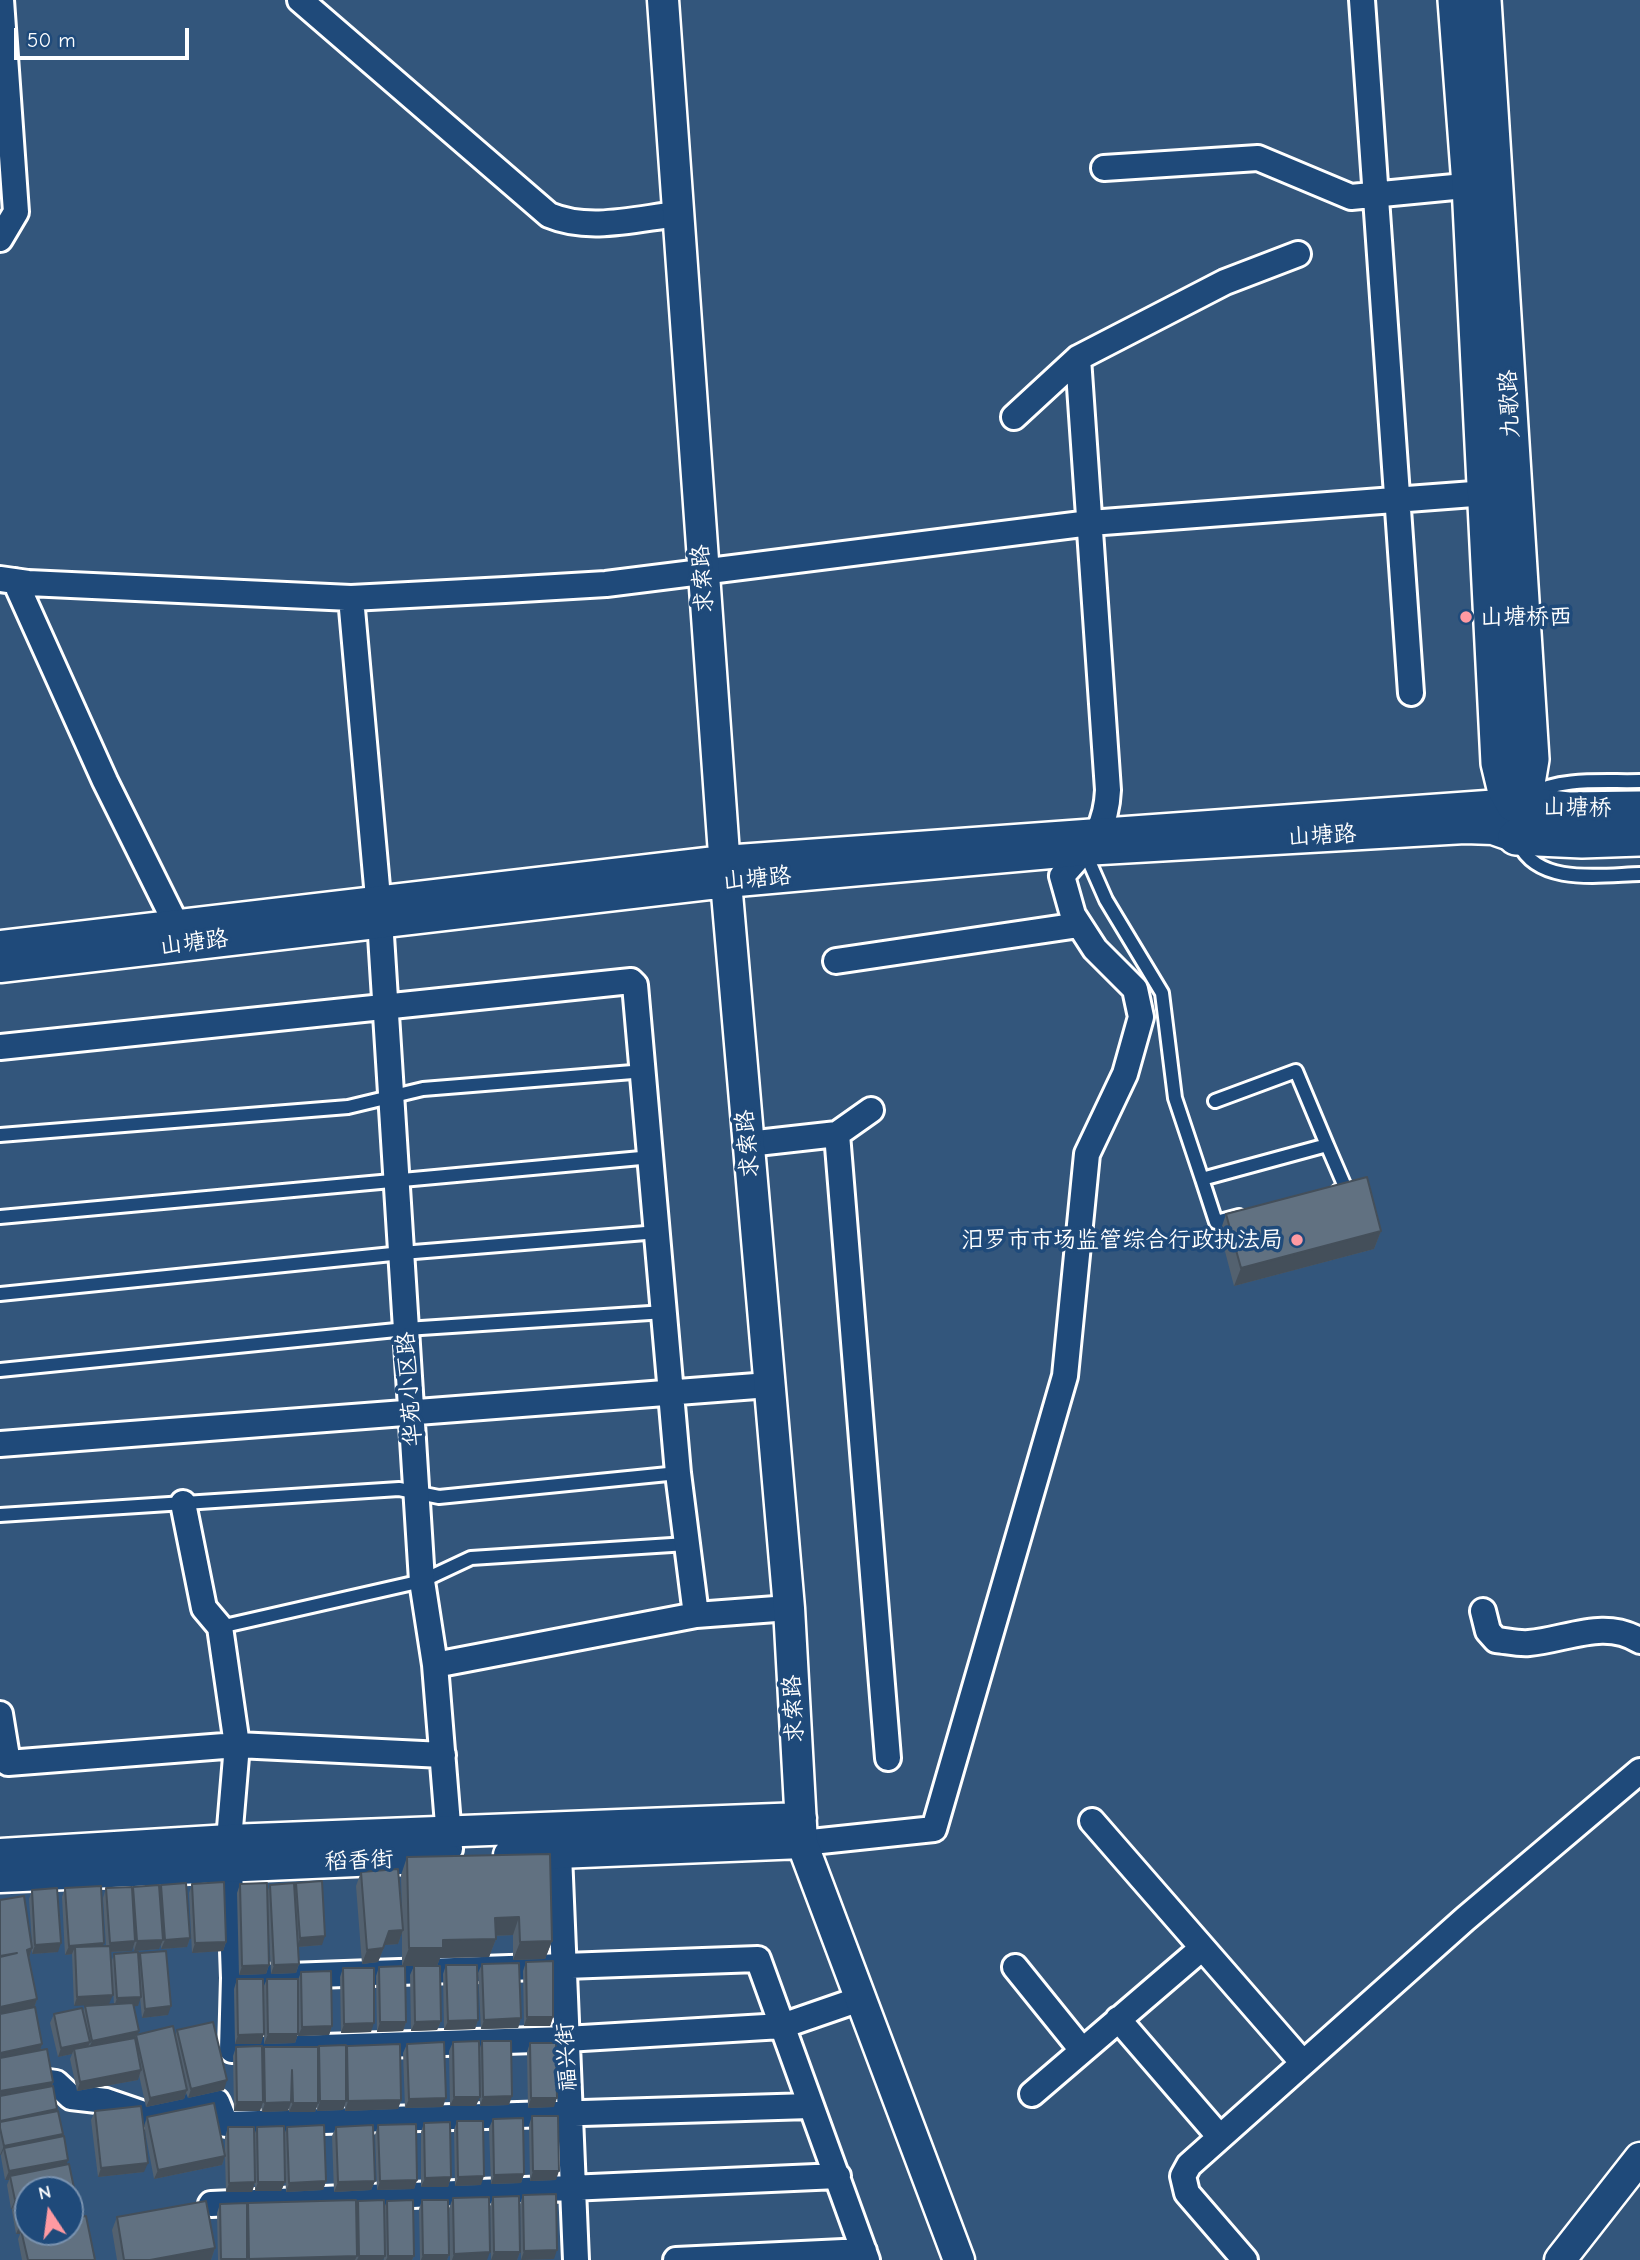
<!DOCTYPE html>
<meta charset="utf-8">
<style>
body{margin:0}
#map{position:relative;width:1640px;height:2260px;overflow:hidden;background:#33567c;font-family:"Comic Neue",sans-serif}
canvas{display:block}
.north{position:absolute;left:14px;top:2176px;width:70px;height:70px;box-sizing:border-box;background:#1f4a7a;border:2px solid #7992af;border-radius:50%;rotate:347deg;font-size:19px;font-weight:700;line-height:28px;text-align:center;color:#fff}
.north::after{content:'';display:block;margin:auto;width:24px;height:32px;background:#ff9aa2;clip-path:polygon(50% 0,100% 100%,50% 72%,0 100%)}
.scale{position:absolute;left:14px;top:28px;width:175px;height:32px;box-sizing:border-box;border:4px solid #fff;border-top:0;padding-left:9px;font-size:21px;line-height:24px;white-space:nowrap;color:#fff;-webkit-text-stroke:5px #1f4a7a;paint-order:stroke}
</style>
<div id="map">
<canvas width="1640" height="2260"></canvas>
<div class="north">N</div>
<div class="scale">50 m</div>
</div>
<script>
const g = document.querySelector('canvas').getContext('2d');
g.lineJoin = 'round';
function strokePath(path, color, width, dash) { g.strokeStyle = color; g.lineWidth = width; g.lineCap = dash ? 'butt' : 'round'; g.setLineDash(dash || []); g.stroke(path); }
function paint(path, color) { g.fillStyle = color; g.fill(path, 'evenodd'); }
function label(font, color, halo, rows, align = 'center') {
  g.font = font + ' "Comic Neue","LXGW WenKai TC",sans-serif'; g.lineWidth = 7; g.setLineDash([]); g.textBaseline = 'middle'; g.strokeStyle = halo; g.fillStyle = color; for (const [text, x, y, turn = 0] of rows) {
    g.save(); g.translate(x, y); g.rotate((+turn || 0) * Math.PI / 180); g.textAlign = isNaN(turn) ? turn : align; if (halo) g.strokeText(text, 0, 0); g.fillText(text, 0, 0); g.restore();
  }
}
const service = new Path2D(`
 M 1531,794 C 1561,777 1605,782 1640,781
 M 1519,844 C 1539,886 1602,875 1640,874
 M 1084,850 L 1106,900 L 1162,993 L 1175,1098 L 1202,1179 L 1327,1145 L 1296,1071 L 1215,1101
 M 0,1135 L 348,1107 L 423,1089 L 645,1071
 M 1327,1145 L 1346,1189 L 1338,1191
 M 1202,1179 L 1216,1222 L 1239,1216
 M 0,1217 L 652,1157
 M 0,1294 L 402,1253 L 658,1232
 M 0,1370 L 406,1329 L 665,1312
 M 0,1515 L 399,1489 L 439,1497 L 678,1473
 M 220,1627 L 422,1581 L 471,1558 L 687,1544`);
const minor = new Path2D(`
 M 300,0 L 549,215 C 589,232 635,219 677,214
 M 1362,0 L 1411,693
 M 1104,168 L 1258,158 L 1351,197 L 1485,184
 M 0,239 L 16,212 L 1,0
 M 1014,417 L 1078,358 L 1225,282 L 1298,254
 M 0,579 L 28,583 L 351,598 L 505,590 L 606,584 L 1090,523 L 1500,492
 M 15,581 L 105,781 L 183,938
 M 351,598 L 380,920 L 422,1581 L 435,1665 L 450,1849
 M 836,961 L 1079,925
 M 0,1047 L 631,981 L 635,985 L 678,1473 L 696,1615
 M 837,1134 L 888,1758
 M 748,1144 L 837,1134 L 871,1110
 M 0,1444 L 769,1385
 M 183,1503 L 204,1608 L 220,1627 L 237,1745 L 229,1840 L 234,1978 L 232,2050 L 566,2039 L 782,2026 L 860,1999
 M 1483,1611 L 1488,1631 L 1496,1640 C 1507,1641 1518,1644 1529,1643 C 1566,1640 1605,1618 1640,1641
 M 435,1665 L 696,1615 L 789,1608
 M 0,1714 L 8,1763 L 237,1745 L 443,1755
 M 1092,1821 L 1303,2063
 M 802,1843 L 934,1829 L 1065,1376 L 1087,1154 L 1125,1074 L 1141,1017 L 1135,989 L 1095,949 L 1073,915 L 1062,876 C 1089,844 1106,833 1108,790 L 1078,358
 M 559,1854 L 576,2260
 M 1015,1967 L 1082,2050
 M 234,1978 L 758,1959 L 867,2260
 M 1118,2019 L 1219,2136
 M 49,2082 L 56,2083 L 71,2097 L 106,2101 L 147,2115 L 201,2101 L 217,2102 L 226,2124 L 810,2106
 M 1032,2094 L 1201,1949
 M 211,2204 L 838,2176
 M 676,2260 L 864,2251
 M 1245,2260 L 1187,2193 L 1183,2176 L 1189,2165 L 1465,1919 L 1640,1771`);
const tertiary = new Path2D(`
 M 663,0 L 726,882 L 789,1608 L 802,1843 L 959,2260
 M 0,946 L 724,861 L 1514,804 L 1516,837 L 1493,829 L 1465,828 L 1084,850 L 726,882 L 0,967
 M 0,1854 L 229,1840 L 801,1818
 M 509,1855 L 802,1843
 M 0,1877 L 445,1857
 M 1560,2260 L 1640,2158`);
const secondary = new Path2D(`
 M 1456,0 L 1470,185 L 1499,763 L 1505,788 L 1514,804
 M 1483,0 L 1531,759 L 1527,783 L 1514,804
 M 1514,804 L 1568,810 L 1640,809
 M 1516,837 L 1582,840 L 1640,838`);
const wall = new Path2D(`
 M 1226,1214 L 1381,1231 L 1374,1249 L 1234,1286 L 1220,1232 Z
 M 550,1854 L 552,1941 L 545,1959 L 513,1960 L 513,1935 L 496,1936 L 496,1939 L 489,1957 L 440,1958 L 437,1966 L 402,1966 L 402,1932 L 398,1944 L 385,1945 L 378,1962 L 362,1964 L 356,1886 L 361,1872 L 402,1917 L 401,1875 L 407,1857 Z
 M 296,1883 L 322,1945 L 298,1947 L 299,1964 L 296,1973 L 271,1974 L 269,1934 L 269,1965 L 266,1974 L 239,1975 L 237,1893 L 240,1884 L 268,1890 L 270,1885 L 295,1888 Z
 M 192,1884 L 226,1942 L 223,1951 L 192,1953 L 189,1893 Z
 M 161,1885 L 190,1938 L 187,1947 L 161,1949 L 161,1944 L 159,1949 L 134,1951 L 133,1946 L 132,1951 L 111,1952 L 111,1963 L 114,1954 L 139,1959 L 140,1953 L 168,2015 L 142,2018 L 140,1998 L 138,2006 L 134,2006 L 138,2034 L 175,2036 L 177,2030 L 224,2090 L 188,2098 L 186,2093 L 184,2099 L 146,2107 L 139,2075 L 138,2080 L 77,2091 L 70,2059 L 72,2054 L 58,2057 L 50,2023 L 54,2014 L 83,2011 L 85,2006 L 114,2004 L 111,1966 L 74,2006 L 72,1954 L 65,1955 L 62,1897 L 65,1888 L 104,1943 L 103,1946 L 106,1946 L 103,1898 L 106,1888 L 132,1891 L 133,1887 L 159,1890 Z
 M 32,1890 L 58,1952 L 32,1954 L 32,1949 L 29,1958 L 37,1999 L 34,2008 L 42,2044 L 40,2050 L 53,2082 L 52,2086 L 57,2111 L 63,2134 L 62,2136 L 68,2160 L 66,2165 L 74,2188 L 73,2190 L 79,2213 L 78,2218 L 95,2260 L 22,2260 L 18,2239 L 20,2234 L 16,2234 L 12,2211 L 12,2209 L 11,2209 L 7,2185 L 9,2180 L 5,2180 L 1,2157 L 1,2155 L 0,2155 L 0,1900 L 32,1944 L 29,1899 Z
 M 526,1962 L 553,2017 L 550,2026 L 524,2026 L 523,1971 Z
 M 482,1964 L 521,2018 L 518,2028 L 481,2029 L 478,1973 Z
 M 446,1965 L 478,2020 L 475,2029 L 444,2030 L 443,1974 Z
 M 414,1966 L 441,2021 L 437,2030 L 411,2031 L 410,1975 Z
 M 379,1967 L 406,2022 L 403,2031 L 377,2032 L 376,1976 Z
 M 343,1968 L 371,2032 L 341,2033 L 340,1977 Z
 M 301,1972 L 332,2026 L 329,2035 L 298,2036 L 298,2034 L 295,2043 L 264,2044 L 263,1988 L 267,1979 L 298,1980 Z
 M 237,1979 L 261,2044 L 235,2044 L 234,1989 Z
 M 482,2041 L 509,2105 L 480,2106 L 479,2051 Z
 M 453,2042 L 476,2106 L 450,2106 L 449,2051 Z
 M 530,2043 L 554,2107 L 528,2108 L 527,2052 Z
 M 407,2044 L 443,2107 L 405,2108 L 403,2053 Z
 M 319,2046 L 346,2050 L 347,2046 L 401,2100 L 398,2109 L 345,2111 L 345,2106 L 343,2110 L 317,2111 L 317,2107 L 315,2112 L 289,2112 L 289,2107 L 288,2111 L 262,2112 L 261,2107 L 260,2111 L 234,2111 L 233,2056 L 236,2047 L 263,2051 L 264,2047 L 318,2051 Z
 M 95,2111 L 144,2172 L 98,2177 L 91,2120 Z
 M 532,2116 L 556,2180 L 530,2181 L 529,2125 Z
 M 147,2117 L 225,2154 L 225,2137 L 228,2127 L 254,2136 L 257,2127 L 284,2135 L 287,2127 L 326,2181 L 323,2190 L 286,2192 L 284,2147 L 285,2182 L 281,2191 L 255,2191 L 255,2183 L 252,2192 L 226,2192 L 225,2156 L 222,2165 L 154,2179 L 144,2126 Z
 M 493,2119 L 524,2174 L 521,2183 L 491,2184 L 489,2128 Z
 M 457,2121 L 481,2185 L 455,2186 L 454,2130 Z
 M 424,2123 L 451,2177 L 448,2187 L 421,2187 L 421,2132 Z
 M 378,2125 L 417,2180 L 414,2189 L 377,2190 L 375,2135 Z
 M 336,2127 L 375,2181 L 371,2190 L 334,2192 L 332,2136 Z
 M 523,2195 L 554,2259 L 521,2260 L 520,2204 Z
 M 493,2197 L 520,2252 L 517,2260 L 491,2260 L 490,2206 Z
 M 453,2198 L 487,2260 L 450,2260 L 449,2208 Z
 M 422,2200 L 449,2255 L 447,2260 L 420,2260 L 419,2209 Z
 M 358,2201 L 384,2208 L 387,2201 L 414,2256 L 412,2260 L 384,2260 L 384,2256 L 383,2260 L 218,2260 L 217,2213 L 220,2204 L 247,2208 L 248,2203 L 356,2204 Z
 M 117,2217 L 215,2248 L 211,2260 L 117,2260 L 112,2230 Z`);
const shadedWall = new Path2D(`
 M 1381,1231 L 1374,1249 L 1234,1286 L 1241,1268 Z
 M 519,1917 L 513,1935 L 489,1936 L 495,1918 Z
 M 403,1930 L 398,1944 L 385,1945 L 378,1962 L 362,1964 L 367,1950 L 389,1931 Z
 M 325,1936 L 322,1945 L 297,1947 L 300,1938 Z
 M 190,1938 L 187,1947 L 161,1949 L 165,1940 Z
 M 496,1939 L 489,1957 L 440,1958 L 437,1966 L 402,1966 L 409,1948 L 443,1940 Z
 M 163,1940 L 159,1949 L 134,1951 L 137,1941 Z
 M 135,1941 L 132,1951 L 106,1952 L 110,1943 Z
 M 552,1941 L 545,1959 L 513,1960 L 520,1942 Z
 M 226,1942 L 223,1951 L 192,1953 L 195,1943 Z
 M 61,1943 L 58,1952 L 32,1954 L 35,1945 Z
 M 104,1943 L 101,1953 L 75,1947 L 72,1954 L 65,1955 L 69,1946 Z
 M 32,1948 L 29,1958 L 27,1950 Z
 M 299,1964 L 296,1973 L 271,1974 L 274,1965 Z
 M 269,1965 L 266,1974 L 239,1975 L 242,1966 Z
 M 113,1995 L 109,2004 L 74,2006 L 77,1997 Z
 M 141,1997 L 138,2006 L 114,2007 L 117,1998 Z
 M 37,1999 L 34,2008 L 0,2015 L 0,2007 Z
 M 171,2006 L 168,2015 L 142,2018 L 145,2009 Z
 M 527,2017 L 553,2017 L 550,2026 L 524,2026 Z
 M 521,2018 L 518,2028 L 481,2029 L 484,2020 Z
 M 478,2020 L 475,2029 L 444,2030 L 448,2021 Z
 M 441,2021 L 437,2030 L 411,2031 L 415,2022 Z
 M 380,2022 L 406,2022 L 403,2031 L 377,2032 Z
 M 374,2023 L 371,2032 L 341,2033 L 344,2024 Z
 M 332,2026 L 329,2035 L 298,2036 L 302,2027 Z
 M 139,2031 L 137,2038 L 136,2035 L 134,2040 L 88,2050 L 92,2041 Z
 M 264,2034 L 261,2044 L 235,2044 L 238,2035 Z
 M 268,2034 L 298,2034 L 295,2043 L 264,2044 Z
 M 90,2042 L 86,2051 L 74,2049 L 72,2054 L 58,2057 L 61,2048 Z
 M 42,2044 L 39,2054 L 0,2061 L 0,2053 Z
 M 141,2070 L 138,2080 L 77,2091 L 80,2082 Z
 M 227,2080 L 224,2090 L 188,2098 L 191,2089 Z
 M 53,2082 L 50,2091 L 0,2100 L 0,2091 Z
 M 187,2090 L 184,2099 L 146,2107 L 150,2098 Z
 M 512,2096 L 509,2105 L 480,2106 L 483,2097 Z
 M 454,2097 L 480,2097 L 476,2106 L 450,2106 Z
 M 446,2098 L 443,2107 L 405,2108 L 409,2099 Z
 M 531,2098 L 557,2098 L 554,2107 L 528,2108 Z
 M 401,2100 L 398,2109 L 345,2111 L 348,2101 Z
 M 320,2101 L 346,2101 L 343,2110 L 317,2111 Z
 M 237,2102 L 263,2102 L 260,2111 L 234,2111 Z
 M 291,2102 L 288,2111 L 262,2112 L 265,2103 Z
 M 293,2103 L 318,2103 L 315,2112 L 289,2112 Z
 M 57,2109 L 54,2118 L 0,2129 L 0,2121 Z
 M 63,2134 L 60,2143 L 4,2148 L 1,2155 L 0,2155 L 4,2146 Z
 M 225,2156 L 222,2165 L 154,2179 L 158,2170 Z
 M 68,2160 L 65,2169 L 10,2176 L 9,2180 L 5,2180 L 9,2171 Z
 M 148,2163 L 144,2172 L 98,2177 L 101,2168 Z
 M 533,2171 L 559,2171 L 556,2180 L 530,2181 Z
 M 524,2174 L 521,2183 L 491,2184 L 494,2175 Z
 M 484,2176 L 481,2185 L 455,2186 L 458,2177 Z
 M 451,2177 L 448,2187 L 421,2187 L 425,2178 Z
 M 417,2180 L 414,2189 L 377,2190 L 380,2181 Z
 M 326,2181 L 323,2190 L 286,2192 L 289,2183 Z
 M 375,2181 L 371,2190 L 334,2192 L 338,2182 Z
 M 255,2182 L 252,2192 L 226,2192 L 229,2183 Z
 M 258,2182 L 285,2182 L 281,2191 L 255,2191 Z
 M 28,2197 L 28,2206 L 15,2202 L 12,2209 L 11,2209 L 15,2200 Z
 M 79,2213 L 76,2222 L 70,2223 L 70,2215 Z
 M 28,2224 L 28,2232 L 21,2230 L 20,2234 L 16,2234 L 20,2225 Z
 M 215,2248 L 211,2260 L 150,2260 Z
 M 557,2250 L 554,2259 L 521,2260 L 524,2251 Z
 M 490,2252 L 487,2260 L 452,2260 L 454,2254 Z
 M 494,2252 L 520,2252 L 517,2260 L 491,2260 Z
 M 423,2255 L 449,2255 L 447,2260 L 421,2260 Z
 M 357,2256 L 355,2260 L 249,2260 L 249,2259 Z
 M 359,2256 L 385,2256 L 383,2260 L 357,2260 Z
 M 388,2256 L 414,2256 L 412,2260 L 386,2260 Z`);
const building = new Path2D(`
 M 1367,1177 L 1381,1231 L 1241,1268 L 1226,1214 Z
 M 550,1854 L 552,1941 L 520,1942 L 519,1917 L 495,1918 L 496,1939 L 443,1940 L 443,1948 L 409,1948 L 407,1857 Z
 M 398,1869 L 403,1930 L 389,1931 L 383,1948 L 367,1950 L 361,1872 Z
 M 322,1881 L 325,1936 L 300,1938 L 296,1883 Z
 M 224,1882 L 226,1942 L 195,1943 L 192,1884 Z
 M 186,1883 L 190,1938 L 165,1940 L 161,1885 Z
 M 267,1883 L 269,1965 L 242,1966 L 240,1884 Z
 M 294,1883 L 299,1964 L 274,1965 L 270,1885 Z
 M 159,1885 L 163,1940 L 137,1941 L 133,1887 Z
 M 101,1886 L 104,1943 L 69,1946 L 65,1888 Z
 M 132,1887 L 135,1941 L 110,1943 L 106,1888 Z
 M 57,1888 L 61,1943 L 35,1945 L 32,1890 Z
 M 24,1896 L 32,1948 L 27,1950 L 37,1999 L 0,2007 L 0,1957 L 17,1953 L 0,1956 L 0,1900 Z
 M 110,1946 L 113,1995 L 77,1997 L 75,1947 Z
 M 166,1951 L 171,2006 L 145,2009 L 140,1953 Z
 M 138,1952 L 141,1997 L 117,1998 L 114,1954 Z
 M 553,1961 L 553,2017 L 527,2017 L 526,1962 Z
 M 519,1963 L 521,2018 L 484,2020 L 482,1964 Z
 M 446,1965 L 477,1965 L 478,2020 L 448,2021 Z
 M 405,1966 L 406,2022 L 380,2022 L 379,1967 Z
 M 414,1966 L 440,1966 L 441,2021 L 415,2022 Z
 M 343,1968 L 374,1968 L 374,2023 L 344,2024 Z
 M 331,1971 L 332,2026 L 302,2027 L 301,1972 Z
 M 237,1979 L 263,1979 L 264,2034 L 238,2035 Z
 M 267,1979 L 298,1979 L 298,2034 L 268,2034 Z
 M 133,2003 L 139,2031 L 92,2041 L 85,2006 Z
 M 35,2007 L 42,2044 L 0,2053 L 0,2014 Z
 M 82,2008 L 90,2042 L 61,2048 L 54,2014 Z
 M 213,2022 L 227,2080 L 191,2089 L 177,2030 Z
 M 173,2026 L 187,2090 L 150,2098 L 136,2035 Z
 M 135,2038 L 141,2070 L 80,2082 L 74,2049 Z
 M 479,2041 L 480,2097 L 454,2097 L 453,2042 Z
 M 482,2041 L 511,2041 L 512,2096 L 483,2097 Z
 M 444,2042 L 446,2098 L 409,2099 L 407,2044 Z
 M 530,2043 L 556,2043 L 557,2098 L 531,2098 Z
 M 400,2044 L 401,2100 L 348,2101 L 347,2046 Z
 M 346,2045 L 346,2101 L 320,2101 L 319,2046 Z
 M 262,2046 L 263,2102 L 237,2102 L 236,2047 Z
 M 264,2047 L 318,2047 L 318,2103 L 293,2103 L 292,2070 L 291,2102 L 265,2103 Z
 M 47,2049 L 53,2082 L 0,2091 L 0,2058 Z
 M 53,2086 L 57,2109 L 0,2121 L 0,2096 Z
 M 214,2103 L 225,2156 L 158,2170 L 147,2117 Z
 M 141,2106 L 148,2163 L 101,2168 L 95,2111 Z
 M 58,2111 L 63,2134 L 4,2146 L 0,2128 L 0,2122 Z
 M 532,2116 L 558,2116 L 559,2171 L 533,2171 Z
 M 523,2118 L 524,2174 L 494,2175 L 493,2119 Z
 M 457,2121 L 483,2121 L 484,2176 L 458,2177 Z
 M 450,2122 L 451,2177 L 425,2178 L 424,2123 Z
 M 416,2124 L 417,2180 L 380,2181 L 378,2125 Z
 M 324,2125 L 326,2181 L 289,2183 L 287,2127 Z
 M 373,2125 L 375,2181 L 338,2182 L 336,2127 Z
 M 284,2126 L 285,2182 L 258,2182 L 257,2127 Z
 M 228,2127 L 254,2127 L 255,2182 L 229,2183 Z
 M 64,2136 L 68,2160 L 9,2171 L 4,2148 Z
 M 69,2164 L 74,2188 L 63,2190 L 28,2190 L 28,2197 L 15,2200 L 10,2176 Z
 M 70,2190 L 75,2190 L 79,2213 L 70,2215 Z
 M 556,2194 L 557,2250 L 524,2251 L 523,2195 Z
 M 519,2196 L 520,2252 L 494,2252 L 493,2197 Z
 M 489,2197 L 490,2252 L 454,2254 L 453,2198 Z
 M 28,2199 L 28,2224 L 20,2225 L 15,2202 Z
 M 356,2200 L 357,2256 L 249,2259 L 248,2203 Z
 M 384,2200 L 385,2256 L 359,2256 L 358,2201 Z
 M 413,2200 L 414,2256 L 388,2256 L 387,2201 Z
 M 422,2200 L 448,2200 L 449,2255 L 423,2255 Z
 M 206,2201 L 215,2248 L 150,2260 L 124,2260 L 117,2217 Z
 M 247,2203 L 247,2259 L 221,2259 L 220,2204 Z
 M 86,2216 L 95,2260 L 28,2260 L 21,2230 L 28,2228 L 28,2232 L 70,2232 L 70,2219 Z`);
const markers = [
 [1466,617,7,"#ff9aa2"],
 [1297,1240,7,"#ff9aa2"]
];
const streetNames = [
 ["九歌路",1510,404,-93],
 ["求索路",703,579,-94],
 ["山塘桥",1577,808,1],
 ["山塘路",1322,836,-3],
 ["山塘路",757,879,-5],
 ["山塘路",194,943,-7],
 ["求索路",748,1144,-95],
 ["华苑小区路",410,1389,-94],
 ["求索路",794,1709,-93],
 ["稻香街",359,1861,-2],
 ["福兴街",567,2057,-93]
];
const poiNames = [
 ["山塘桥西",1480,617],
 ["汨罗市市场监管综合行政执法局",1283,1240,"right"]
];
strokePath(service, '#fff', 18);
strokePath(minor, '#fff', 30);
strokePath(tertiary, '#fff', 35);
strokePath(secondary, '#fff', 40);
strokePath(service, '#1f4a7a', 12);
strokePath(minor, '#1f4a7a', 24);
strokePath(tertiary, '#1f4a7a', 30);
strokePath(secondary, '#1f4a7a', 35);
paint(wall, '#53616f');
paint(shadedWall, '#444f5a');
paint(building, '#617181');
strokePath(building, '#444f5a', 2);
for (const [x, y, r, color] of markers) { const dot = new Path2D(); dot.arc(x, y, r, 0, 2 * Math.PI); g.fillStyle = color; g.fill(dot); strokePath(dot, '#1f4a7a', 2.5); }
label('23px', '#fff', '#1f4a7a', streetNames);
label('23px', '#fff', '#1f4a7a', poiNames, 'left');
</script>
